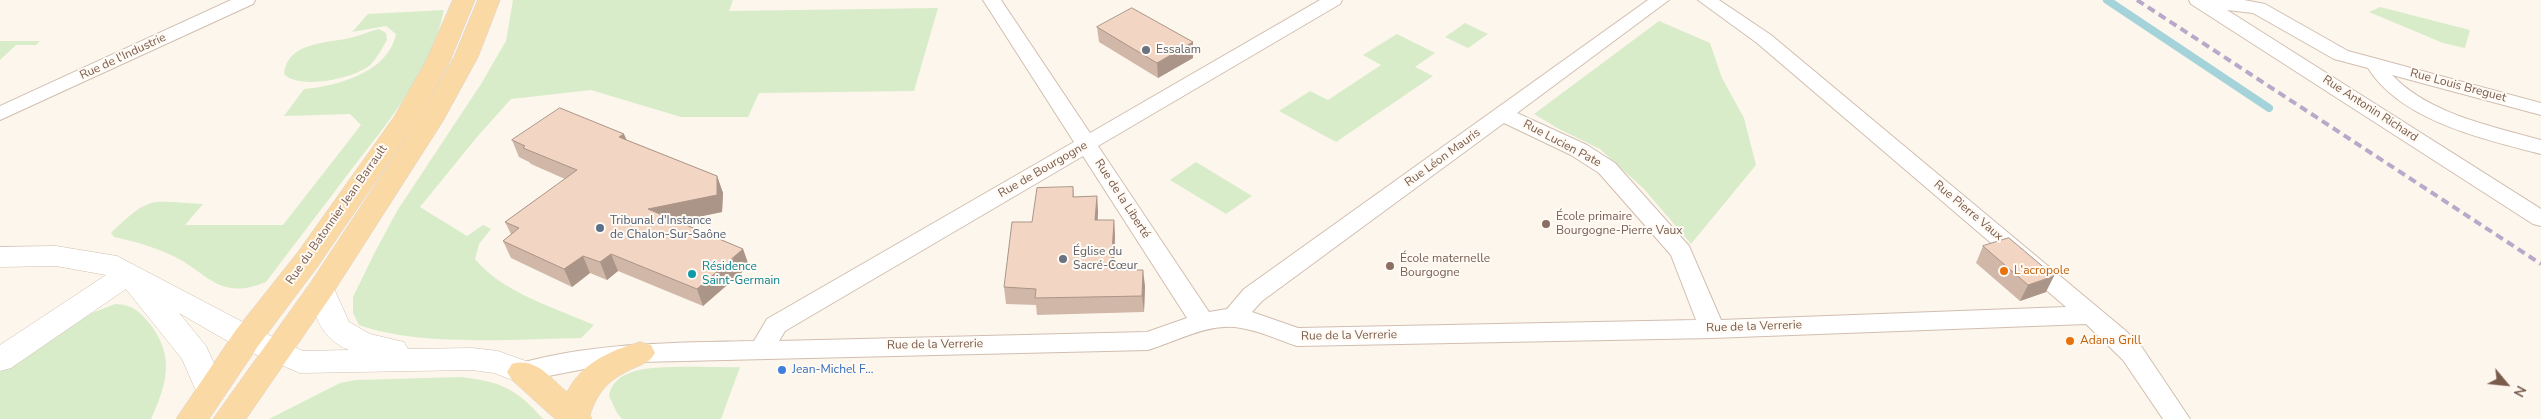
<!DOCTYPE html>
<meta charset="utf-8">
<style>
body{margin:0}
#map{position:relative;width:2541px;height:419px;overflow:hidden;background:#fdf6ec;font-family:"Nunito Sans",sans-serif}
canvas{display:block}
.north{position:absolute;left:2481px;top:359px;width:50px;height:50px;-webkit-text-stroke:4px #fffaf3;paint-order:stroke;rotate:118deg;font-size:14px;font-weight:700;line-height:20px;text-align:center;color:#7a5c4d}
.north::after{content:'';display:block;margin:auto;width:18px;height:22px;background:#7a5c4d;clip-path:polygon(50% 0,100% 100%,50% 72%,0 100%)}
</style>
<div id="map">
<canvas width="2541" height="419"></canvas>
<div class="north">N</div>
</div>
<script>
const g = document.querySelector('canvas').getContext('2d');
g.lineJoin = 'round';
function paint(path, color) { g.fillStyle = color; g.fill(path, 'evenodd'); }
function strokePath(path, color, width, dash) { g.strokeStyle = color; g.lineWidth = width; g.lineCap = dash ? 'butt' : 'round'; g.setLineDash(dash || []); g.stroke(path); }
function label(font, color, halo, rows, align = 'center') {
  g.font = font + ' "Nunito Sans",sans-serif'; g.lineWidth = 4; g.setLineDash([]); g.textBaseline = 'middle'; g.strokeStyle = halo; g.fillStyle = color; for (const [text, x, y, turn = 0] of rows) {
    g.save(); g.translate(x, y); g.rotate((+turn || 0) * Math.PI / 180); g.textAlign = isNaN(turn) ? turn : align; if (halo) g.strokeText(text, 0, 0); g.fillText(text, 0, 0); g.restore();
  }
}
const green = new Path2D(`
 M 513,0 L 733,0 L 729,11 L 938,8 L 914,91 L 759,93 L 748,117 L 681,117 L 591,90 L 511,99 L 477,137 L 420,207 L 467,236 L 483,225 L 491,229 L 479,244 L 475,259 C 503,293 554,307 594,325 L 581,338 C 515,339 420,347 359,325 L 353,313 L 353,297 L 376,250 L 397,211 L 481,84 L 506,41 Z
 M 2380,7 L 2470,30 L 2465,48 L 2443,43 L 2369,12 Z
 M 444,10 C 431,71 389,121 351,170 C 323,207 294,245 266,282 C 217,302 208,271 169,254 C 151,246 133,241 114,237 L 111,233 C 123,222 139,204 156,202 C 171,201 188,204 203,204 L 185,225 L 283,225 L 361,125 L 350,114 L 284,116 L 304,89 C 337,86 388,73 396,34 L 386,26 L 352,32 L 368,14 Z
 M 1659,21 L 1710,43 L 1722,78 L 1744,118 L 1756,165 L 1691,244 L 1644,189 L 1600,149 L 1559,129 L 1534,114 Z
 M 1465,23 L 1488,34 L 1468,48 L 1445,37 Z
 M 379,29 L 386,33 L 387,40 C 382,48 376,60 369,66 C 352,79 299,90 284,74 C 287,42 327,43 350,38 C 360,36 369,31 379,29 Z
 M 1397,34 L 1435,53 L 1415,67 L 1433,76 L 1336,142 L 1279,111 L 1310,91 L 1328,100 L 1381,65 L 1363,55 Z
 M 0,41 L 40,41 L 36,45 L 16,45 L 0,60 Z
 M 1196,162 L 1252,196 L 1226,214 L 1170,180 Z
 M 115,304 C 133,305 139,311 150,324 C 175,357 167,384 151,419 L 0,419 L 0,372 L 92,313 Z
 M 740,367 L 721,419 L 622,419 L 617,413 L 609,396 C 611,383 620,376 632,372 C 655,364 713,368 740,367 Z
 M 461,377 C 501,382 516,388 543,419 L 269,419 L 340,383 L 356,380 Z`);
const stream = new Path2D(`
 M 2107,0 L 2269,108`);
const minor = new Path2D(`
 M 231,0 L 255,0 L 253,4 L 0,120 L 0,106 Z
 M 983,0 L 1001,0 L 1090,133 L 1320,0 L 1342,0 L 1340,4 L 1098,146 L 1209,312 L 1227,309 L 1244,289 L 1648,0 L 1669,0 L 1517,113 L 1587,145 L 1615,163 L 1689,246 L 1721,320 L 2066,307 L 1757,43 L 1698,0 L 1719,0 L 1771,35 L 2126,331 L 2141,346 L 2190,419 L 2163,419 L 2123,360 L 2086,324 L 1712,338 L 1297,346 C 1278,340 1261,331 1241,328 C 1209,322 1178,341 1148,350 L 640,362 L 589,368 L 523,381 L 514,379 L 510,372 L 514,365 C 591,342 674,343 754,341 L 767,319 L 1074,142 ZM 1504,123 L 1571,155 L 1599,173 L 1671,255 L 1696,320 L 1298,328 L 1252,312 L 1262,301 ZM 1083,156 L 1187,318 L 1147,332 L 779,341 L 785,331 Z
 M 2189,0 L 2244,0 L 2265,4 L 2348,51 L 2541,103 L 2541,115 L 2392,75 C 2429,114 2491,126 2541,140 L 2541,154 C 2484,139 2401,121 2368,68 L 2334,59 L 2253,13 L 2227,10 L 2541,209 L 2541,226 L 2533,224 L 2191,4 Z`);
const tertiary = new Path2D(`
 M 56,246 L 117,256 L 258,330 L 303,351 L 349,350 C 320,338 316,316 306,289 L 311,282 L 321,279 L 331,282 L 349,322 L 370,334 L 404,342 L 408,349 L 472,348 L 498,351 L 534,364 L 539,372 L 534,380 L 523,384 L 494,373 L 472,370 L 300,373 L 236,346 L 179,313 L 206,346 L 227,392 L 222,400 L 211,404 L 200,400 L 182,359 L 126,289 L 11,368 L 0,371 L 0,345 L 106,275 L 56,266 L 0,267 L 0,247 Z`);
const primary = new Path2D(`
 M 453,0 L 475,0 L 450,61 L 419,118 L 318,266 L 258,346 L 209,419 L 176,419 L 236,330 L 298,252 L 394,117 L 426,61 Z
 M 478,0 L 500,0 L 478,57 L 443,121 L 331,296 L 246,419 L 213,419 L 311,282 L 417,121 L 454,57 Z
 M 640,342 L 651,345 L 655,353 C 650,362 643,364 634,368 C 610,379 598,390 590,415 L 592,419 L 555,419 L 512,380 L 507,372 L 512,364 C 536,357 550,378 567,392 C 582,363 609,351 640,342 Z`);
const rail = new Path2D(`
 M 2137,0 L 2541,264`);
const wall = new Path2D(`
 M 1097,27 L 1193,42 L 1193,58 L 1158,78 L 1099,42 Z
 M 512,140 L 627,140 L 717,176 L 723,193 L 722,212 L 677,221 L 743,249 L 749,266 L 703,306 L 618,271 L 607,280 L 590,273 L 572,287 L 511,258 L 503,241 L 511,234 L 505,222 L 565,179 L 531,164 L 529,162 L 519,157 Z
 M 1073,187 L 1074,197 L 1097,196 L 1098,212 L 1098,220 L 1114,220 L 1115,236 L 1114,270 L 1145,286 L 1144,312 L 1037,315 L 1036,305 L 1006,304 L 1004,287 L 1032,222 Z
 M 1983,246 L 2046,292 L 2020,301 L 1976,263 Z`);
const shadedWall = new Path2D(`
 M 1193,42 L 1193,58 L 1158,78 L 1157,63 Z
 M 624,134 L 631,150 L 619,137 Z
 M 717,176 L 723,193 L 722,212 L 654,226 L 648,209 Z
 M 1097,196 L 1098,212 L 1096,236 L 1095,220 Z
 M 1114,220 L 1115,236 L 1113,287 L 1111,270 Z
 M 743,249 L 749,266 L 703,306 L 697,289 Z
 M 611,254 L 618,271 L 607,280 L 600,262 Z
 M 583,256 L 590,273 L 572,287 L 564,269 Z
 M 1143,270 L 1145,286 L 1144,312 L 1142,296 Z
 M 2054,276 L 2046,292 L 2020,301 L 2028,285 Z`);
const building = new Path2D(`
 M 1132,8 L 1193,42 L 1157,63 L 1097,27 Z
 M 560,108 L 624,134 L 619,137 L 717,176 L 717,195 L 648,209 L 743,249 L 697,289 L 611,254 L 600,262 L 583,256 L 564,269 L 503,241 L 519,228 L 505,222 L 577,170 L 523,148 L 525,146 L 512,140 Z
 M 1073,187 L 1073,197 L 1097,196 L 1095,220 L 1114,220 L 1111,270 L 1143,270 L 1142,296 L 1035,298 L 1036,289 L 1004,287 L 1012,222 L 1032,222 L 1037,188 Z
 M 2009,238 L 2054,276 L 2028,285 L 1983,246 Z`);
const markers = [
 [1146,50,5,"#6b7280"],
 [1546,224,5,"#8d6e63"],
 [600,228,5,"#5c6f8a"],
 [1063,259,5,"#6b7280"],
 [1390,266,5,"#8d6e63"],
 [2004,271,5,"#e8710a"],
 [692,274,5,"#0f9aa8"],
 [2070,341,5,"#e8710a"],
 [782,370,5,"#3f7fe0"]
];
const worshipNames = [
 ["Essalam",1156,50],
 ["Église du",1073,252],
 ["Sacré-Cœur",1073,266]
];
const streetNames = [
 ["Rue de l'Industrie",123,57,-25],
 ["Rue Louis Breguet",2458,86,15],
 ["Rue Antonin Richard",2370,109,33],
 ["Rue Lucien Pate",1562,144,28],
 ["Rue Léon Mauris",1443,158,-36],
 ["Rue de Bourgogne",1043,170,-30],
 ["Rue de la Liberté",1122,199,57],
 ["Rue Pierre Vaux",1968,211,40],
 ["Rue du Batonnier Jean Barrault",337,215,-55],
 ["Rue de la Verrerie",1754,327,-2],
 ["Rue de la Verrerie",1349,336,-1],
 ["Rue de la Verrerie",935,345,-1]
];
const educationNames = [
 ["École primaire",1556,217],
 ["Bourgogne-Pierre Vaux",1556,231],
 ["École maternelle",1400,259],
 ["Bourgogne",1400,273]
];
const serviceNames = [
 ["Tribunal d'Instance",610,221],
 ["de Chalon-Sur-Saône",610,235]
];
const cultureNames = [
 ["Résidence",702,267],
 ["Saint-Germain",702,281]
];
const foodNames = [
 ["L'acropole",2014,271],
 ["Adana Grill",2080,341]
];
const shopNames = [
 ["Jean-Michel F...",792,370]
];
paint(green, '#d8ecc9');
strokePath(stream, '#a5d3da', 8);
strokePath(minor, '#d1beb0', 2);
strokePath(tertiary, '#d1beb0', 1);
strokePath(primary, '#dad1cd', 1);
paint(minor, '#fff');
paint(tertiary, '#fff');
paint(primary, '#fbd9a5');
strokePath(rail, '#b9a8c9', 4, [8, 5]);
paint(wall, '#d1b7a8');
paint(shadedWall, '#aa9588');
paint(building, '#f3d5c3');
strokePath(building, '#aa9588', 1);
for (const [x, y, r, color] of markers) { const dot = new Path2D(); dot.arc(x, y, r, 0, 2 * Math.PI); g.fillStyle = color; g.fill(dot); strokePath(dot, '#fffaf3', 2); }
label('12px', '#5b616d', '#fffaf3', worshipNames, 'left');
label('12px', '#7a5c4d', '#fffaf3', streetNames);
label('12px', '#785e54', '#fffaf3', educationNames, 'left');
label('12px', '#4e5e75', '#fffaf3', serviceNames, 'left');
label('12px', '#0d838f', '#fffaf3', cultureNames, 'left');
label('12px', '#c56008', '#fffaf3', foodNames, 'left');
label('12px', '#366cbe', '#fffaf3', shopNames, 'left');
</script>
